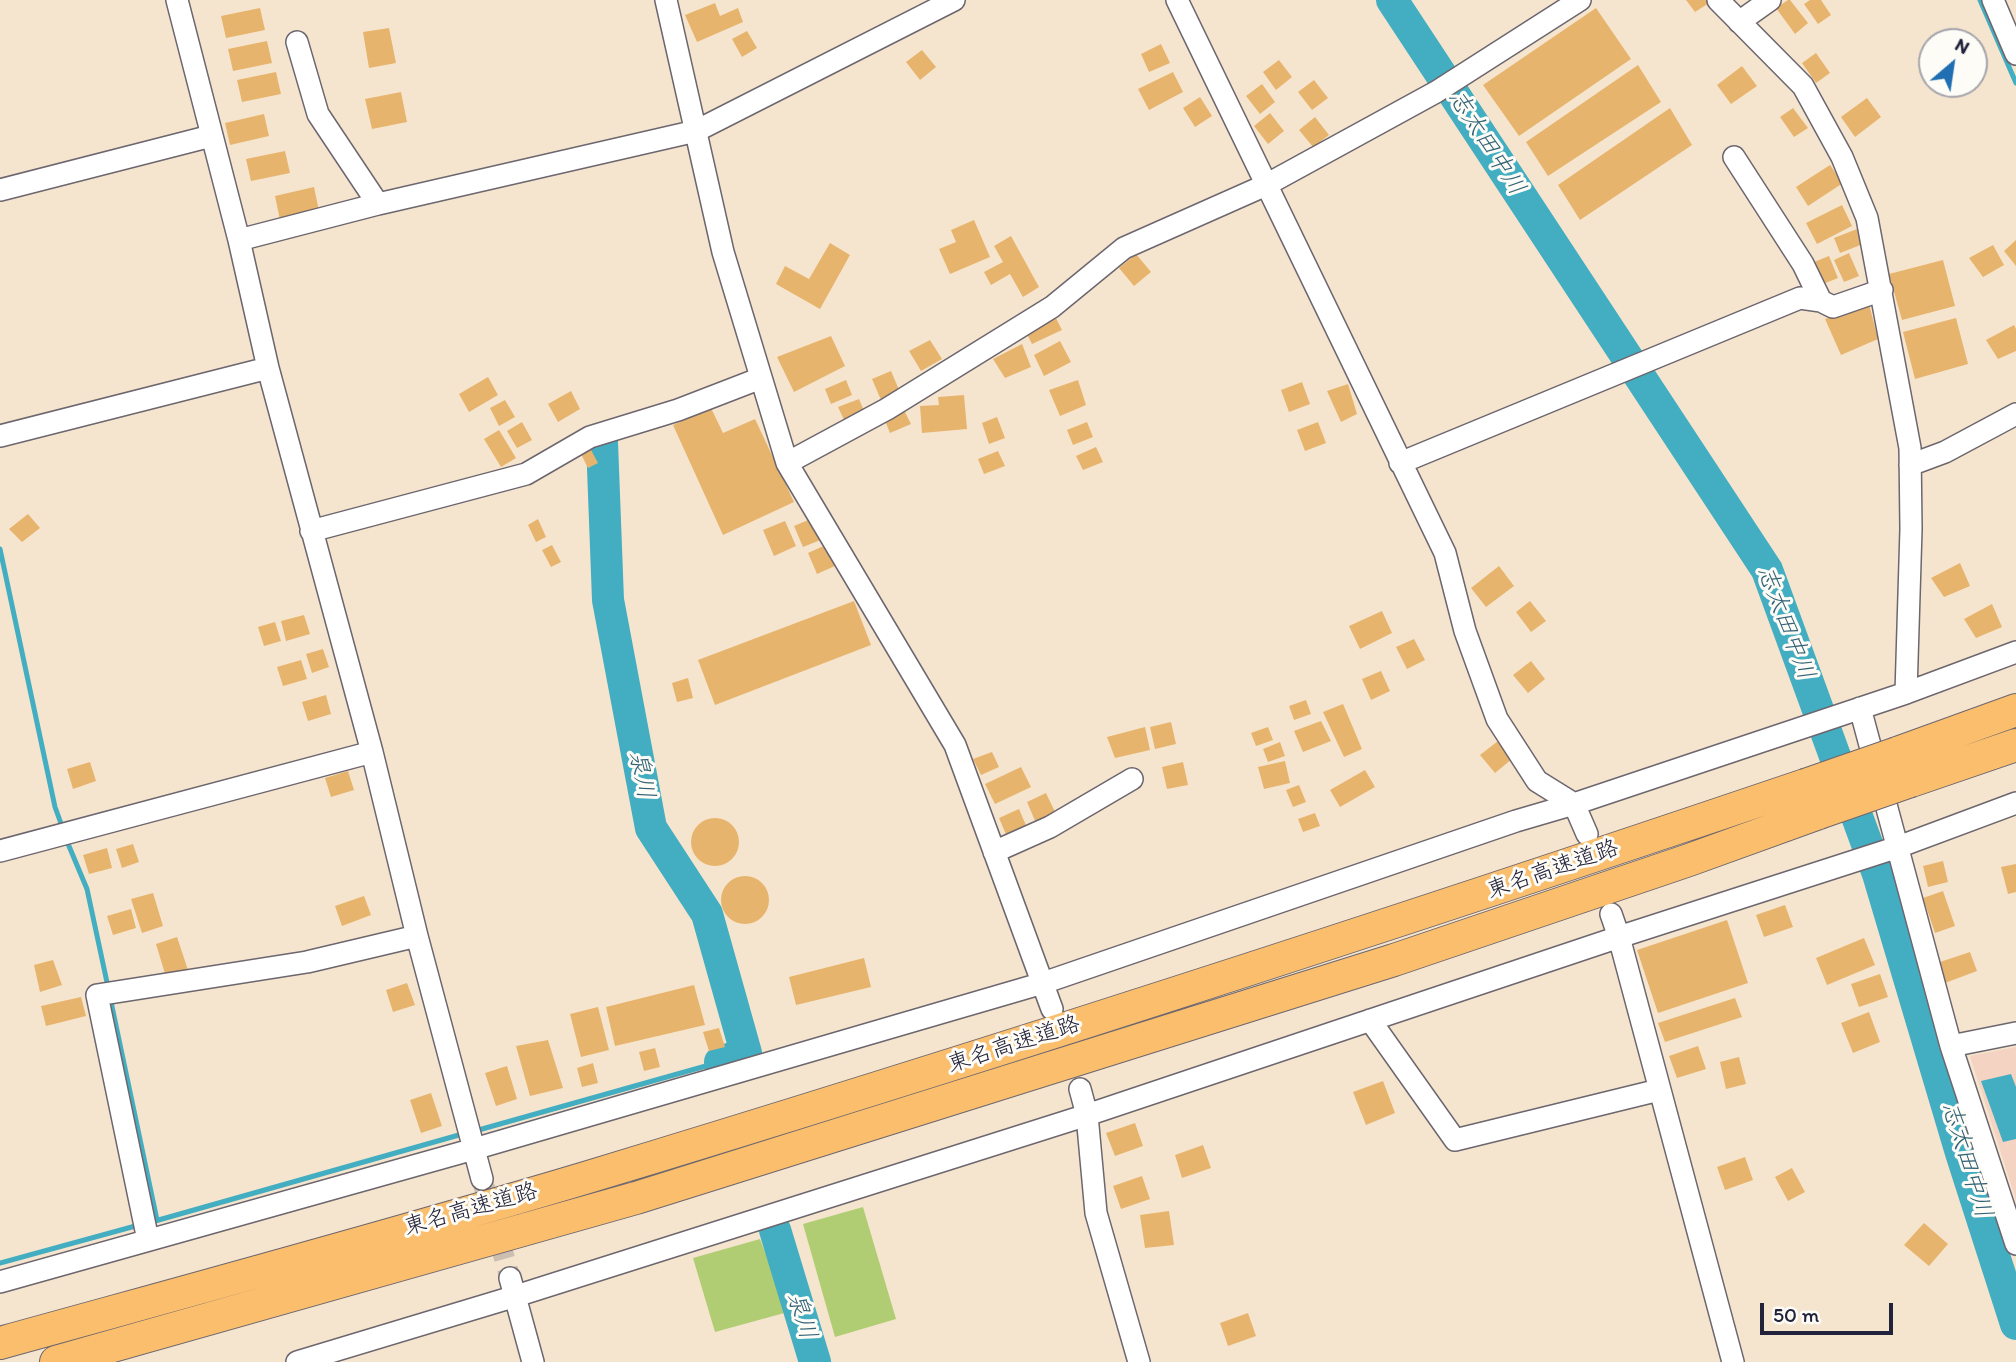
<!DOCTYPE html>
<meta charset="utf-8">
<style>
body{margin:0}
#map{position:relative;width:2016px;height:1362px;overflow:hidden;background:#f6e5ce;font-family:Itim,sans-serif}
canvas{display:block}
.north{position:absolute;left:1918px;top:28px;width:70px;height:70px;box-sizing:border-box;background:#fdfcf7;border:2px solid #a5a5ac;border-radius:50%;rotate:29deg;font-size:19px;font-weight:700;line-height:28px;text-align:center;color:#22223b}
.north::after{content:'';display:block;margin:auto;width:24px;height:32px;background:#1f6fb2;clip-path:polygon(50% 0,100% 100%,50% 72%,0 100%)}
.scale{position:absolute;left:1760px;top:1303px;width:133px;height:32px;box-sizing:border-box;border:4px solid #22223b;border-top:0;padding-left:9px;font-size:21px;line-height:24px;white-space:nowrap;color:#22223b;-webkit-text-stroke:5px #fdfcf7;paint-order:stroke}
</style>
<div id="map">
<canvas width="2016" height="1362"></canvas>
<div class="north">N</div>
<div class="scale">50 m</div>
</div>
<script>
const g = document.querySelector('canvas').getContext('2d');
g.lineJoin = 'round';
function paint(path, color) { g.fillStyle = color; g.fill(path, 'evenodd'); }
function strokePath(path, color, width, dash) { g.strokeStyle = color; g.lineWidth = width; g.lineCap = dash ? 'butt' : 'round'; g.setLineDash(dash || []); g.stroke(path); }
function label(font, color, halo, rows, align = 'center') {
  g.font = font + ' Itim,"Klee One",sans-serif'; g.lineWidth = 6; g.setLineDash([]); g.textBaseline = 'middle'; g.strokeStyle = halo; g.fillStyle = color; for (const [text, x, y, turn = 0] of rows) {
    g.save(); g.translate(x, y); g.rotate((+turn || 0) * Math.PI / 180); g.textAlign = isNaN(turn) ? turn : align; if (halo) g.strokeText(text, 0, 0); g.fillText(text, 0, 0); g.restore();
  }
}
const built = new Path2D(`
 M 2016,1047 L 2016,1200 L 1970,1056 Z`);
const green = new Path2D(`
 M 863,1207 L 896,1319 L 835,1337 L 803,1224 Z
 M 760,1239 L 788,1312 L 715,1332 L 693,1258 Z`);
const water = new Path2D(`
 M 2011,1074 L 2016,1087 L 2016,1139 L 2003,1142 L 1981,1081 Z`);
const stream = new Path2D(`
 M 1980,0 L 2016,83
 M 0,549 L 55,807 L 63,829
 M 66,839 L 87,889 L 108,987
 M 110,997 L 157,1220
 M 475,1131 L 720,1062
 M 148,1223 L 466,1133
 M 0,1263 L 139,1225`);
const river = new Path2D(`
 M 1392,0 L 1767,570 L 1878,874 L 1961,1153 L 2016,1324
 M 602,442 L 608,600 L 651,828 L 707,914 L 746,1053 L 720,1062 L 722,1069
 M 775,1230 L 815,1362`);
const building = new Path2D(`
 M 1686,0 L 1706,0 L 1709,3 L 1695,12 Z
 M 1788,0 L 1790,0 L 1808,23 L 1795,34 L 1776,8 Z
 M 1810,0 L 1821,0 L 1831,15 L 1818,24 L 1804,4 Z
 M 715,3 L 720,16 L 738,8 L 743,22 L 697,42 L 685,15 Z
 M 260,8 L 265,30 L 226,38 L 221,16 Z
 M 1596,8 L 1631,59 L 1519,136 L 1483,85 Z
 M 389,28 L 396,63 L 369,68 L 363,32 Z
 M 747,31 L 757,48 L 742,57 L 732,39 Z
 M 267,41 L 272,63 L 233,71 L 228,49 Z
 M 1161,44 L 1170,63 L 1149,72 L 1141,54 Z
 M 922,50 L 936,67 L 920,80 L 906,62 Z
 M 1816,53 L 1830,73 L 1816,83 L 1802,63 Z
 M 1279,60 L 1292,77 L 1276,90 L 1263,72 Z
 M 1638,65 L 1661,102 L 1548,176 L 1526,142 Z
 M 1742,66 L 1757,86 L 1731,104 L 1717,85 Z
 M 276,72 L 281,94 L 242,102 L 237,80 Z
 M 1173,72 L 1183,92 L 1149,110 L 1138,89 Z
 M 1314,80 L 1328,98 L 1312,110 L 1298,92 Z
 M 1262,84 L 1275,102 L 1260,114 L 1246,96 Z
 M 401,92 L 407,122 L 372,129 L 365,99 Z
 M 1200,97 L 1212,116 L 1195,127 L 1183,108 Z
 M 1867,98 L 1881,117 L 1855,137 L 1841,117 Z
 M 1670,108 L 1692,145 L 1580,220 L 1558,185 Z
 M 1793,108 L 1808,128 L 1794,137 L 1780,117 Z
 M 1270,113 L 1284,131 L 1268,144 L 1254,126 Z
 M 264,114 L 269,136 L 230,145 L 225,123 Z
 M 1315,117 L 1329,135 L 1313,147 L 1299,130 Z
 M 285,151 L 290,173 L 251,181 L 246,159 Z
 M 1830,165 L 1843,183 L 1808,206 L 1796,187 Z
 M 314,187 L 319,211 L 280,220 L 275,196 Z
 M 1842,205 L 1852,226 L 1817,244 L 1806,223 Z
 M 974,220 L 990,257 L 950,274 L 939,249 L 956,242 L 951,230 Z
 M 1857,229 L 1863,244 L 1840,253 L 1834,238 Z
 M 1011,236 L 1039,287 L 1023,297 L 1010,274 L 991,285 L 984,272 L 1003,262 L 994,246 Z
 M 2016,240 L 2016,266 L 2004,251 Z
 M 830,243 L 850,255 L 820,309 L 776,284 L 785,266 L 809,279 Z
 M 1993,245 L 2004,265 L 1983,277 L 1969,258 Z
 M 1849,253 L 1859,276 L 1844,282 L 1834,260 Z
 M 1136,254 L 1151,272 L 1134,286 L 1119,268 Z
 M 1829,256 L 1838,278 L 1823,284 L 1814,262 Z
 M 1943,260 L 1955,306 L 1902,320 L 1889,274 Z
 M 1869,304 L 1878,339 L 1841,355 L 1825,319 Z
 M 1055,316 L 1062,330 L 1032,344 L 1025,330 Z
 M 1956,318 L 1968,364 L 1915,379 L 1903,332 Z
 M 2014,325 L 2016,329 L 2016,351 L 1998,359 L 1986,340 Z
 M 831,336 L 845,366 L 794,392 L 777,357 Z
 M 930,340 L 942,359 L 921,371 L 909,351 Z
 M 1060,341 L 1071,362 L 1044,376 L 1034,355 Z
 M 1022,344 L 1031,367 L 1005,378 L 993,359 Z
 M 891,371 L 900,392 L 881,400 L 872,379 Z
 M 488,377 L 498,395 L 469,412 L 459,394 Z
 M 846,380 L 852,395 L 831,404 L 825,389 Z
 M 1078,380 L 1086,405 L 1060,416 L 1049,390 Z
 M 1302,382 L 1310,404 L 1289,412 L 1281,390 Z
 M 1348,384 L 1357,414 L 1341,422 L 1327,391 Z
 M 571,391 L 580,409 L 558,422 L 548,404 Z
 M 964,395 L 967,429 L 922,433 L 920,406 L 939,405 L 938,397 Z
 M 859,399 L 865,413 L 845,422 L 838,407 Z
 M 505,400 L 515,417 L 499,426 L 490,408 Z
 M 711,408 L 723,433 L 755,419 L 794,502 L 723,535 L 673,425 Z
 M 904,410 L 911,424 L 890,433 L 884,418 Z
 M 997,417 L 1005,438 L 989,444 L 982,423 Z
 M 522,422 L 532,440 L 517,448 L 507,431 Z
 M 1087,422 L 1093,437 L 1073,445 L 1067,430 Z
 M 1318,422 L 1326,443 L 1305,451 L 1297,430 Z
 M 499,430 L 516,458 L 501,467 L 484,439 Z
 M 589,446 L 598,463 L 588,468 L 579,450 Z
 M 1096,447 L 1103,462 L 1083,470 L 1076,456 Z
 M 998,451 L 1005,466 L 984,474 L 978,459 Z
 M 28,514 L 40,528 L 22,542 L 9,529 Z
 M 813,518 L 823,539 L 803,547 L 794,526 Z
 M 538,519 L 546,537 L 536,542 L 528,525 Z
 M 785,521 L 796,546 L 774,556 L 763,530 Z
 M 828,544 L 837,565 L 817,574 L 808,553 Z
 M 552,545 L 561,562 L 551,567 L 542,550 Z
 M 1960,563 L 1970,586 L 1944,597 L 1931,578 Z
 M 1499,566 L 1514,586 L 1486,607 L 1471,588 Z
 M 854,601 L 871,645 L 715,705 L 698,660 Z
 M 1530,601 L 1546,621 L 1531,632 L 1516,612 Z
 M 1992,604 L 2002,627 L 1976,638 L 1964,619 Z
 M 1382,611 L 1392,633 L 1360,649 L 1349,626 Z
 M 304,615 L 310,634 L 286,641 L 281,621 Z
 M 275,622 L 281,641 L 264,646 L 258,627 Z
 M 1414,639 L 1425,660 L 1407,669 L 1396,647 Z
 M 323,649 L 329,667 L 312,673 L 306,654 Z
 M 301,660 L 307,679 L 283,686 L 277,667 Z
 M 1531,661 L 1545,679 L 1528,693 L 1513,675 Z
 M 1381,671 L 1390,691 L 1371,700 L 1362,679 Z
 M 688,678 L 693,698 L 677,702 L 672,683 Z
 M 326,695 L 331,714 L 308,721 L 302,702 Z
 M 1306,700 L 1311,714 L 1294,720 L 1289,706 Z
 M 1343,704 L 1362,749 L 1344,757 L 1323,712 Z
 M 1321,721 L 1331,741 L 1303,752 L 1294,731 Z
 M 1171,722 L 1176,744 L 1155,749 L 1150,727 Z
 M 1145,727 L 1150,750 L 1115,758 L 1107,737 Z
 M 1268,727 L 1273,740 L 1256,746 L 1251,733 Z
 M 1498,741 L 1512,759 L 1495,773 L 1480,755 Z
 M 1280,742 L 1285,756 L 1268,762 L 1263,749 Z
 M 992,752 L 999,767 L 981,775 L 973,759 Z
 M 1285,761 L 1290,783 L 1264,789 L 1258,767 Z
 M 90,762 L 96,781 L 73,789 L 67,769 Z
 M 1183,762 L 1188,785 L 1167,789 L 1162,767 Z
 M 1021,767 L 1031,787 L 995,804 L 985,784 Z
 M 1365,770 L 1375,787 L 1340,807 L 1330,790 Z
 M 348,771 L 354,790 L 331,797 L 325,778 Z
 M 1299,785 L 1306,802 L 1293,807 L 1286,790 Z
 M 1046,793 L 1056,814 L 1036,823 L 1027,802 Z
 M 1019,809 L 1028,830 L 1008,839 L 999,818 Z
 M 1315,813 L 1320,826 L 1303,832 L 1298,819 Z
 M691 842a24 24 0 1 1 48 0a24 24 0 1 1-48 0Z
 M 133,844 L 139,862 L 122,868 L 116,849 Z
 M 107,848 L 112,868 L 89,874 L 83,855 Z
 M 1943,861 L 1948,882 L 1928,887 L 1923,866 Z
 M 2016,864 L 2016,892 L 2008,894 L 2001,867 Z
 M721 900a24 24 0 1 1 48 0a24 24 0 1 1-48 0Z
 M 1943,891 L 1955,926 L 1935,933 L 1923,898 Z
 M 153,893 L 163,926 L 142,933 L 131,899 Z
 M 364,896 L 371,915 L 342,926 L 335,906 Z
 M 1785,905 L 1793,927 L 1764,937 L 1756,915 Z
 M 131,909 L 136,928 L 113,935 L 107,916 Z
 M 1727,920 L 1748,983 L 1658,1013 L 1637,950 Z
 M 177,937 L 188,970 L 166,977 L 156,944 Z
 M 1864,938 L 1875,965 L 1827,985 L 1816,958 Z
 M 1970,952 L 1977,971 L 1945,983 L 1937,963 Z
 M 864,958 L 871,987 L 796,1005 L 789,977 Z
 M 53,960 L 62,985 L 40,992 L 34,965 Z
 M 1880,974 L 1888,997 L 1859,1007 L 1851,984 Z
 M 407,983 L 415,1005 L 393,1012 L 386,990 Z
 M 694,985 L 705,1025 L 615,1046 L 606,1007 Z
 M 81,997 L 86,1016 L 46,1026 L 41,1006 Z
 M 1735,998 L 1742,1017 L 1665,1042 L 1658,1023 Z
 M 598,1007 L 609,1050 L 581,1057 L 570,1014 Z
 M 1869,1012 L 1880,1042 L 1853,1053 L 1841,1023 Z
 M 719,1028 L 725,1047 L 709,1051 L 703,1032 Z
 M 548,1040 L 563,1088 L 530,1096 L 516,1046 Z
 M 1698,1046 L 1706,1069 L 1677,1078 L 1669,1056 Z
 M 655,1048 L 660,1067 L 644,1071 L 639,1052 Z
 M 1739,1057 L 1746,1084 L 1726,1089 L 1720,1062 Z
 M 593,1063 L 598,1083 L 582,1087 L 577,1068 Z
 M 507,1066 L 517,1099 L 496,1106 L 485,1073 Z
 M 1383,1081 L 1395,1113 L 1366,1125 L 1353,1092 Z
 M 431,1093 L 442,1126 L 421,1133 L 410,1100 Z
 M 1135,1123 L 1143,1146 L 1115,1156 L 1106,1133 Z
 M 1203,1145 L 1211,1168 L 1182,1178 L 1175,1155 Z
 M 1745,1157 L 1753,1180 L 1725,1190 L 1717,1167 Z
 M 1792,1168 L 1805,1192 L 1788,1201 L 1775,1177 Z
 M 1142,1176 L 1150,1199 L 1121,1209 L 1113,1186 Z
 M 1169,1211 L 1174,1245 L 1145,1248 L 1140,1215 Z
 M 1924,1223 L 1948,1244 L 1929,1266 L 1904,1245 Z
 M 1248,1313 L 1256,1336 L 1228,1346 L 1220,1323 Z`);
const minorTunnel = new Path2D(`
 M 482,1179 L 510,1278`);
const minor = new Path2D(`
 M 177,0 L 239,240 L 268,368 L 372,752 L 417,936 L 482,1179
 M 666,0 L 723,252 L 787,463 L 955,745 L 1052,1009
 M 1177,0 L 1445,553 L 1465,631 L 1497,719 L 1537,781 L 1574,804 L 1587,834
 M 1718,0 L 1803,86 L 1842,157 L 1867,218 L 1910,448 L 1911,529 L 1906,693
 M 1993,0 L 2016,54
 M 1739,22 L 1770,0
 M 297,42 L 318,114 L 378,204
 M 1734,157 L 1803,264 L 1821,301 L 1833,307 L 1882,290
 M 0,190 L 211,136
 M 239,240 L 378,204 L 696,131 L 954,0
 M 0,436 L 268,368
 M 787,463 L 887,409 L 1052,307 L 1124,248 L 1266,185 L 1436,92 L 1580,0
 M 1400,463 L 1800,298 L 1821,301
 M 1910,465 L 1945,452 L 2016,414
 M 311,531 L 526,474 L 590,437 L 678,410 L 761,378
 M 1860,708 L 1951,1046
 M 0,851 L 372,752
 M 994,852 L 1050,827 L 1132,779
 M 1611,914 L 1619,937 L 1733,1362
 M 1370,1020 L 1455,1140 L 1659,1090
 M 2016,1033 L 1951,1046 L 2016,1244
 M 1080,1089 L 1087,1115 L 1096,1213 L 1139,1362
 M 148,1240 L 97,995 L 307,962 L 417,936
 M 510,1278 L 533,1362
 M 0,1282 L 474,1149 L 1043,983 L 1516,821 L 1574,804 L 1906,693 L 2016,652
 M 297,1362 L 516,1296 L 1087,1115 L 1619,937 L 1898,847 L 2016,803`);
const highway = new Path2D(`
 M 1897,753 L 2016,710
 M 1911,781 L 2016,745
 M 0,1343 C 195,1289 391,1236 585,1178 C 994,1054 1400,922 1805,785
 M 56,1362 L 636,1198 L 1394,960 L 1689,860 L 1819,813`);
const highwayBridge = new Path2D(`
 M 1805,785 L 1897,753
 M 1819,813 L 1911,781`);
const streetNames = [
 ["東名高速道路",1553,870,-19],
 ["東名高速道路",1014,1045,-18],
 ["東名高速道路",471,1210,-16]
];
const waterNames = [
 ["志太田中川",1486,143,57],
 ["志太田中川",1785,623,69],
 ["泉川",641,775,79],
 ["志太田中川",1966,1160,73],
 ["泉川",801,1316,73]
];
paint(built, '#f5d3c2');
paint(green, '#b0cd73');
paint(water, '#43aec1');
strokePath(stream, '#43aec1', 5);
strokePath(river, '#43aec1', 32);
paint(building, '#e7b46d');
strokePath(minorTunnel, '#ccbeb1', 21, [21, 10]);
strokePath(minor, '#6c666e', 24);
strokePath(highway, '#6c666e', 34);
strokePath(minor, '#fff', 21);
strokePath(highway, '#fabe6d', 32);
strokePath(highwayBridge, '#6c666e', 34, []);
strokePath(highwayBridge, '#fabe6d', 32);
label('23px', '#22223b', '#fdfcf7', streetNames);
label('italic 24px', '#316177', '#fdfcf7', waterNames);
</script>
